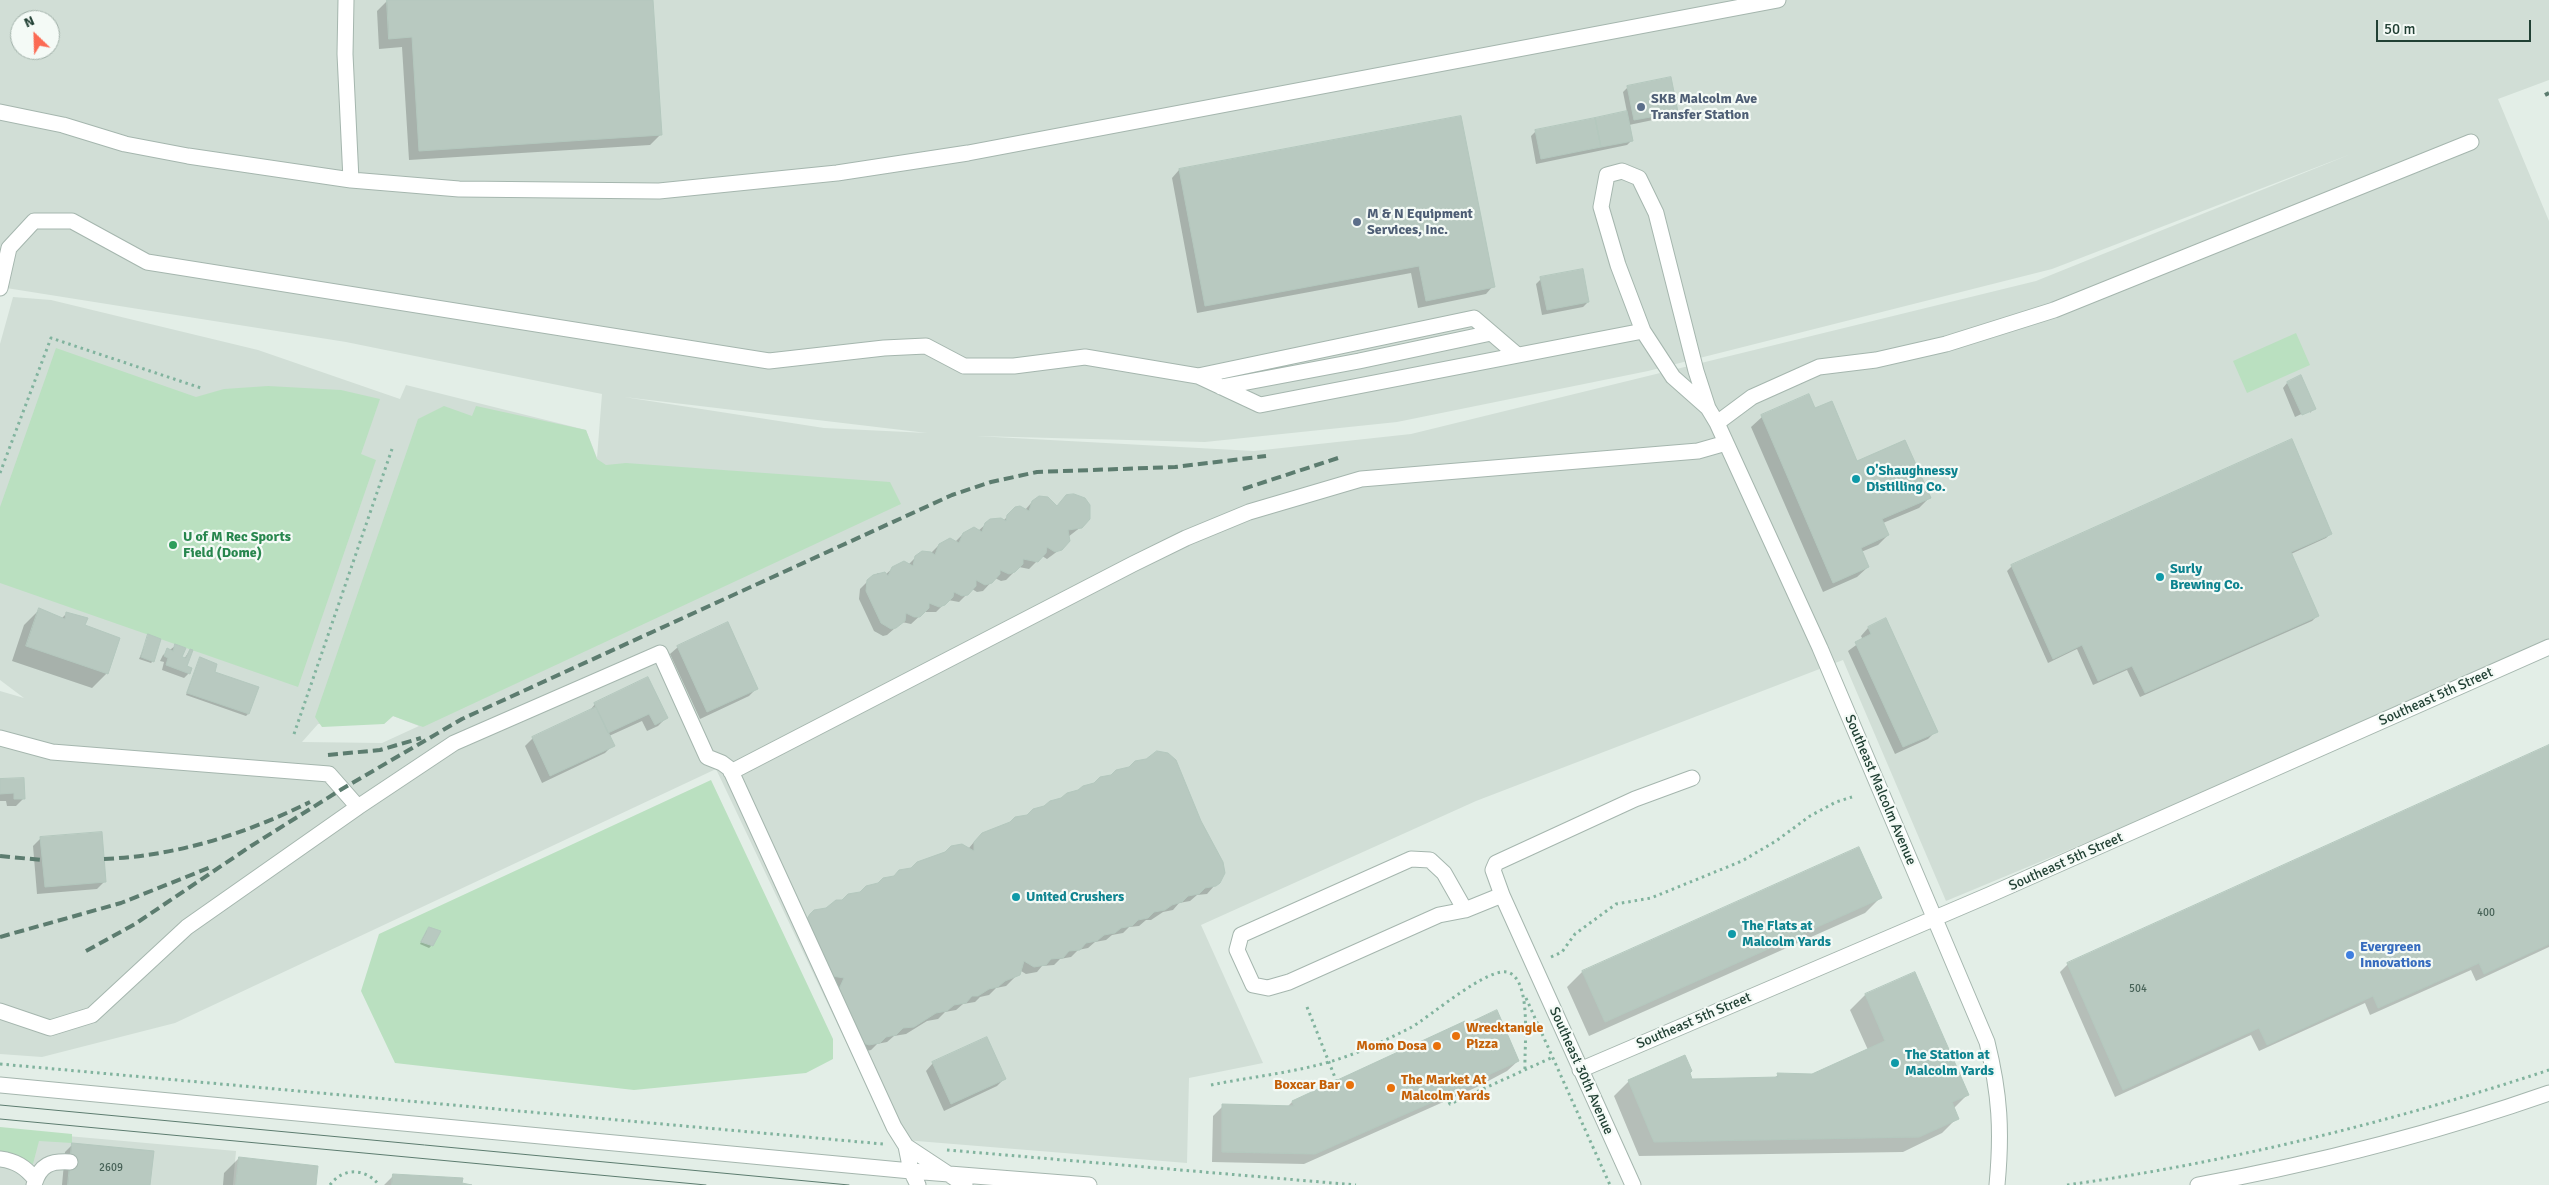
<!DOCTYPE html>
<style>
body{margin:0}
#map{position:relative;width:2549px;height:1185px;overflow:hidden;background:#e3eee7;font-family:Signika,sans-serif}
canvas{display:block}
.north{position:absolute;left:10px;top:10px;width:50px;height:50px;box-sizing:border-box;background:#f4faf6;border:1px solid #a0b0a8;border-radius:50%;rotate:336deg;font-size:14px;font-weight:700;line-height:20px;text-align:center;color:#214034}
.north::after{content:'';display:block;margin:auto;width:18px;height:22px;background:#fb6a53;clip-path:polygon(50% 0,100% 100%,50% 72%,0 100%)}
.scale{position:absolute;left:2376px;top:20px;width:155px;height:22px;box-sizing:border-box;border:2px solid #214034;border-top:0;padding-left:6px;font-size:15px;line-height:18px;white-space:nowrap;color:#214034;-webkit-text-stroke:4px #f4faf6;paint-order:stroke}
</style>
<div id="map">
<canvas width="2549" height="1185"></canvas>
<div class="north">N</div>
<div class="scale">50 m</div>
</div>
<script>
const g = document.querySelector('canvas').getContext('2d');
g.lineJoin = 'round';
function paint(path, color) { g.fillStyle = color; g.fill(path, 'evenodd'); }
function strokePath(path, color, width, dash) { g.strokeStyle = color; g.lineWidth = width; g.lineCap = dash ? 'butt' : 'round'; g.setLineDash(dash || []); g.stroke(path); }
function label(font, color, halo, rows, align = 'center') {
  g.font = font + ' Signika,sans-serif'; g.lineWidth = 4.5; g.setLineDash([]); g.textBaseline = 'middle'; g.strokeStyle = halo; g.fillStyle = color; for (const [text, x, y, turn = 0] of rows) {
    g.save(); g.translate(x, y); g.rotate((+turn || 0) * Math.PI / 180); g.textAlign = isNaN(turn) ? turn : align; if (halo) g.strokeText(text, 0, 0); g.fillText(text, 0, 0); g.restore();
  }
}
const built = new Path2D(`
 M 0,0 L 2549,0 L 2549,80 L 2498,99 L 2549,221 L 2549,650 L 1946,901 L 1843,660 L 1476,801 L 1201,925 L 1263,1063 L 1189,1078 L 1187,1163 L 892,1139 L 716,769 L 175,1023 L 42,1057 L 0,1054 L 0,691 L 24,698 L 0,680 L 0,344 L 13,297 L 51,300 L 258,350 L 400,399 L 406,385 L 586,430 L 597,458 L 602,394 L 346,342 L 0,287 ZM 20,20 L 50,20 L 50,50 L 20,50 ZM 2351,154 L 2036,281 L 1411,434 L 1254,451 L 976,436 L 1205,442 L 1397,422 L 1648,371 L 2052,269 ZM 624,397 L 927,433 L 824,428 ZM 393,716 L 419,726 L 382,743 L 302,742 L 318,724 L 384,724 Z
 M 0,1130 L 236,1151 L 233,1185 L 0,1185 Z`);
const green = new Path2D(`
 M 2296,333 L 2310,365 L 2247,393 L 2233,361 Z
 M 56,348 L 196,397 L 224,389 L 268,386 L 341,390 L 380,399 L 361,454 L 376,460 L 298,687 L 0,583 L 0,507 Z
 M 444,406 L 472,416 L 476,406 L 586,430 L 597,459 L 606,465 L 626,463 L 890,482 L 901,504 L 423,727 L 393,716 L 384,724 L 322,727 L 315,717 L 418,419 Z
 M 711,780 L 833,1039 L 833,1059 L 806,1073 L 634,1090 L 395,1063 L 361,991 L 379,934 Z
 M 0,1127 L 72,1134 L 72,1143 L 39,1141 L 33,1164 L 0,1154 Z`);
const shadow = new Path2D(`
 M 398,0 L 652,0 L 661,134 L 650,145 L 409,160 L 402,47 L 379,49 L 377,11 L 387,1 Z
 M 1628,87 L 1677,111 L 1672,116 L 1629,125 L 1632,140 L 1627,145 L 1536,164 L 1531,136 L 1536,131 L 1627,112 L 1623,92 Z
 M 1460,117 L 1493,286 L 1486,294 L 1418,308 L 1411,273 L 1197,313 L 1172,178 L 1179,170 Z
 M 1541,279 L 1588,302 L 1583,307 L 1542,315 L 1536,284 Z
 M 2287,383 L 2314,408 L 2310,413 L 2310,410 L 2295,417 L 2283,388 Z
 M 1814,410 L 1856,462 L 1929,498 L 1919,508 L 1883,523 L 1888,535 L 1878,545 L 1861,552 L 1868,567 L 1857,577 L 1823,592 L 1751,427 L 1762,417 Z
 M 1032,502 L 1056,507 L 1089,506 L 1090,513 L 1086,523 L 1068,537 L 1066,545 L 1047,559 L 1042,556 L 1029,569 L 1019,567 L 1006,580 L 1001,581 L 995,578 L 983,591 L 977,592 L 972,589 L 959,602 L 948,600 L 936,612 L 924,612 L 911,624 L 902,622 L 887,635 L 883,636 L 874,631 L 859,599 L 860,589 L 868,581 L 878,573 L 885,575 L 893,568 L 908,565 L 916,557 L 931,553 L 939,545 L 955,542 L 963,534 L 978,531 L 986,524 L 1003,521 L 1016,508 L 1025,510 Z
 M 2331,533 L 2326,538 L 2291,554 L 2317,616 L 2312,621 L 2140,697 L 2127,670 L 2093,685 L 2077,649 L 2048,663 L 2007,571 L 2012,566 Z
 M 39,610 L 61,619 L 67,613 L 84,626 L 107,673 L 92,688 L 12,661 L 24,625 Z
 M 1868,628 L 1936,731 L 1928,739 L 1895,754 L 1848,651 L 1863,640 L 1861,636 Z
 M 149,636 L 153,661 L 151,663 L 139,659 Z
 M 175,646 L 181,658 L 184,659 L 190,650 L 185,667 L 189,673 L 184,678 L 162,670 L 164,662 L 160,661 L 163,655 Z
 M 678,647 L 757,688 L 749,696 L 700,719 L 670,654 Z
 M 200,658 L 248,714 L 246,716 L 186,695 Z
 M 647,679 L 666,718 L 658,726 L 647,731 L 642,721 L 609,736 L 613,745 L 605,753 L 542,783 L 525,746 L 533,738 L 588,713 L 595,704 Z
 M 2549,747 L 2549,947 L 2476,981 L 2471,970 L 2370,1015 L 2365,1003 L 2259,1051 L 2251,1035 L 2115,1097 L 2060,972 L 2067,965 Z
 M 0,780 L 24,798 L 16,806 L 7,806 L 6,801 L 0,801 Z
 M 1200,822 L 1204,827 L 1224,868 L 1215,885 L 1207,894 L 1197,895 L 1190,901 L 1179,903 L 1173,910 L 1163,912 L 1151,920 L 1146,920 L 1139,926 L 1129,927 L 1123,933 L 1112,935 L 1106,940 L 1095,942 L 1088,948 L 1078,950 L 1071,957 L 1060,959 L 1054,965 L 1042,966 L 1037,972 L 1026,974 L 1021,971 L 1006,986 L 996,988 L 989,995 L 980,997 L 975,1002 L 963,1004 L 956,1010 L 945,1012 L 938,1019 L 927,1021 L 906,1034 L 894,1036 L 887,1042 L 877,1044 L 871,1050 L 861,1052 L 831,994 L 838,985 L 830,985 L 808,948 L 800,939 L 799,928 L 815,911 L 826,909 L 860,893 L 957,846 L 969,848 L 974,842 Z
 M 41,838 L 105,881 L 97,889 L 37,894 L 33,846 Z
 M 1858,849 L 1880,898 L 1865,913 L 1589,1036 L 1567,987 L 1582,972 Z
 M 427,930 L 432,945 L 429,948 L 420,944 Z
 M 1914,973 L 1968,1094 L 1953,1109 L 1957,1118 L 1942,1133 L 1903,1152 L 1639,1156 L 1614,1096 L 1629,1081 L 1688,1073 L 1691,1080 L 1774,1078 L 1778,1075 L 1812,1075 L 1868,1050 L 1850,1010 L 1865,995 Z
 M 1518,1061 L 1507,1071 L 1477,1087 L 1304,1164 L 1212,1162 L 1213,1116 L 1223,1106 L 1287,1107 L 1292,1102 Z
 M 933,1063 L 1005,1078 L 997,1086 L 944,1111 L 926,1071 Z
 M 73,1144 L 149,1185 L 62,1185 L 65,1152 Z
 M 239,1158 L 315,1185 L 223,1185 L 224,1173 Z
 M 394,1175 L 461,1184 L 471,1185 L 384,1185 Z`);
const building = new Path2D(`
 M 387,0 L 653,0 L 662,135 L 419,151 L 412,37 L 389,39 Z
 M 1671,77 L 1678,112 L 1634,120 L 1627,86 Z
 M 1627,111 L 1633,141 L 1601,147 L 1595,118 Z
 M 1461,116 L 1495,287 L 1426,301 L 1419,266 L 1205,306 L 1179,169 Z
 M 1595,118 L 1601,147 L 1541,159 L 1535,130 Z
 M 1583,269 L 1589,302 L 1547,310 L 1540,277 Z
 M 2301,375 L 2316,409 L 2302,415 L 2287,382 Z
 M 1809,394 L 1815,408 L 1832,401 L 1857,461 L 1905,440 L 1931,498 L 1882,519 L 1889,535 L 1861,548 L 1869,567 L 1833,583 L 1761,415 Z
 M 2292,439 L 2332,534 L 2291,552 L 2319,616 L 2145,693 L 2132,666 L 2098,681 L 2082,645 L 2053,659 L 2011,565 Z
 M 1074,494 L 1085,498 L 1090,505 L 1090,519 L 1082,528 L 1068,530 L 1070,541 L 1062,550 L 1055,552 L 1047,547 L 1046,553 L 1038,562 L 1023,559 L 1023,564 L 1015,572 L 1009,574 L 1000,570 L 1000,574 L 992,583 L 985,585 L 976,580 L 976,586 L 968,595 L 962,596 L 954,592 L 953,597 L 945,605 L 939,607 L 929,603 L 929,608 L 920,617 L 914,617 L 906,613 L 905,621 L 896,628 L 891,629 L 881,623 L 866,591 L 867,580 L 873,575 L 885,572 L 888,576 L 892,567 L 904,561 L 913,566 L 915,556 L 922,551 L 931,552 L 935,555 L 939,544 L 950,538 L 959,543 L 963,533 L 974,527 L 982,532 L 985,523 L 990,519 L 1001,518 L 1006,521 L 1007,515 L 1015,507 L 1020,506 L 1029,511 L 1032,501 L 1039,496 L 1048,497 L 1057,506 L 1066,495 Z
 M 39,608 L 65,619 L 66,612 L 88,618 L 85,625 L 120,638 L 108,674 L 26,646 Z
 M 1886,618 L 1938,732 L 1903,747 L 1855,642 L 1871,634 L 1868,627 Z
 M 728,622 L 758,689 L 707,712 L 677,646 Z
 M 148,634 L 161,639 L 154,662 L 141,657 Z
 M 175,644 L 186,648 L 182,657 L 186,658 L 190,649 L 193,650 L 187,666 L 192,668 L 190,674 L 166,665 L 168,658 L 164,656 L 167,648 L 173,651 Z
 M 200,657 L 217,664 L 215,672 L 259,687 L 249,714 L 187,693 Z
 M 648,677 L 668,718 L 655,725 L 649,714 L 608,733 L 594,703 Z
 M 596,707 L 615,746 L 550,776 L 532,737 Z
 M 2549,745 L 2549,944 L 2484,974 L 2479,963 L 2378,1008 L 2373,996 L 2267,1045 L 2259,1028 L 2123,1090 L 2067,963 Z
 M 1157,751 L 1168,753 L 1176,760 L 1201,821 L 1223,862 L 1225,873 L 1220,883 L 1216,886 L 1205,888 L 1199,894 L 1188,896 L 1182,902 L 1172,905 L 1165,910 L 1154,912 L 1148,918 L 1138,920 L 1132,926 L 1121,928 L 1115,933 L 1104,935 L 1097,941 L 1086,943 L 1080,950 L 1069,951 L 1063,958 L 1051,959 L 1046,965 L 1034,967 L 1024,961 L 1020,975 L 1005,981 L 998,987 L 989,989 L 978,996 L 972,996 L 966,1003 L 954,1005 L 947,1011 L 936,1013 L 914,1027 L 903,1028 L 896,1035 L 886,1037 L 880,1043 L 869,1045 L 863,1043 L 838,991 L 844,978 L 832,976 L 807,919 L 810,914 L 814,910 L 826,908 L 836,900 L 842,900 L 848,894 L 860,892 L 866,886 L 878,883 L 883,878 L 894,876 L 899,870 L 911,868 L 917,862 L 945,852 L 951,846 L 962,844 L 974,851 L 974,842 L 982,833 L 1010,822 L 1015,817 L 1027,815 L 1033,809 L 1044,806 L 1050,801 L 1061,798 L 1067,793 L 1078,790 L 1083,786 L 1094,783 L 1100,777 L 1111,775 L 1116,770 L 1129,767 L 1135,761 L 1146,759 Z
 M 24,778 L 25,799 L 14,799 L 14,793 L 0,794 L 0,779 Z
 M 102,832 L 106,882 L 45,887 L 40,837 Z
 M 1859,847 L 1882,898 L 1605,1022 L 1582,971 Z
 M 429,927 L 441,931 L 433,946 L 421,942 Z
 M 1915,972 L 1969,1095 L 1952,1102 L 1959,1119 L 1919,1137 L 1654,1142 L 1628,1080 L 1685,1055 L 1692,1071 L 1690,1073 L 1692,1079 L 1778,1077 L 1777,1073 L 1812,1074 L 1885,1041 L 1865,994 Z
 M 1497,1010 L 1519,1061 L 1488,1075 L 1489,1077 L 1315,1154 L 1222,1152 L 1222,1104 L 1294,1106 L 1292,1101 L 1465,1021 L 1466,1024 Z
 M 987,1037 L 1006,1079 L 951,1104 L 932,1062 Z
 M 72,1143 L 154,1151 L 150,1185 L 68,1185 Z
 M 239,1157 L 318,1166 L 316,1185 L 236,1185 Z
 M 393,1174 L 463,1178 L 462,1183 L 472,1185 L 392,1185 Z`);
const path = new Path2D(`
 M 0,473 L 51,338 L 201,388
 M 294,734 L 392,449
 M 1551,957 L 1562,952 L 1575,934 L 1616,904 L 1651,898 L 1742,861 L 1776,841 L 1810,816 L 1836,802 L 1852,797
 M 1526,998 L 1610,1185
 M 1307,1007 L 1336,1080
 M 0,1064 L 883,1144
 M 1211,1085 C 1250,1077 1291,1073 1329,1062 C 1357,1054 1384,1041 1410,1028 C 1429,1018 1491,963 1510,973 C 1532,984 1524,1048 1525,1070
 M 1446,1096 L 1450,1104 L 1553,1057
 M 947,1150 L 1356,1185
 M 330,1185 C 343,1167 366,1168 379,1185
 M 2067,1185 C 2231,1162 2391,1122 2549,1070`);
const minor = new Path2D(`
 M 346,0 L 345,54 L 351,180
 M 0,112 L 63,125 L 125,144 L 188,156 L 351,180 L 459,189 L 659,191 L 837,173 L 968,153 L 1778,0
 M 0,288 L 9,248 L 34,221 L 72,221 L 147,262 L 769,361 L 884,348 L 926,346 L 964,366 L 1014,366 L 1085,357 L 1198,376 L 1474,318 L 1516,354
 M 1198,376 L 1260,405 L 1643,331
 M 1221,387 L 1359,361 L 1491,333
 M 1708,408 L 1673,377 L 1643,331 L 1618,265 L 1601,207 L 1607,175 L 1622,171 L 1639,178 L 1656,213 L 1696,371 L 1708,408 L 1717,423 L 1820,648 L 1987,1042 C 2000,1094 2002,1132 1997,1185
 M 1717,423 L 1752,397 L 1819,367 L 1876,360 L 1946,344 L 2054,310 L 2471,142
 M 0,738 L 52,752 L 329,774 L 358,807
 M 731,772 L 1133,564 L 1186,538 L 1249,512 L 1361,479 L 1698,451 L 1726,443
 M 1502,895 L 1493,870 L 1496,863 L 1635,799 L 1692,778
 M 1465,910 L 1444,873 L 1430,860 L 1411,859 L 1241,935 L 1237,950 L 1253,985 L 1268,988 L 1289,982 L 1439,915 L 1465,910 L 1502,895 L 1633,1185
 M 0,1011 L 50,1028 L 92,1015 L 187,927 L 358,807 L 454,743 L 660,653 L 707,757 L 722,763 L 730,769 L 894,1127 L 906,1146 L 911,1171 L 918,1185
 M 1580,1070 L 1989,895 L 2549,647
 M 0,1085 L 911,1171 L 1089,1185
 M 906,1146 L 965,1185
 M 0,1159 C 16,1161 25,1167 35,1179
 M 34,1185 C 40,1164 51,1161 70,1162
 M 2198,1185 C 2317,1163 2435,1133 2549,1093`);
const tram = new Path2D(`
 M 0,1105 L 849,1185
 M 0,1119 L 706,1185`);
const rail = new Path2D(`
 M 2545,95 L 2549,93
 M 1243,489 L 1338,458
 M 328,755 L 380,750 L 421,738
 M 0,856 L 42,860
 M 104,859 C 177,856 245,834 310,802
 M 0,937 L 121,903 L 211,867
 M 86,951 L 135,924 L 251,846 L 342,789 L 462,719 L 952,495 L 991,482 L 1037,472 L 1175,467 L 1266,456`);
const markers = [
 [1641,107,5,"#5c6f8a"],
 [1357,222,5,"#5c6f8a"],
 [1856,479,5,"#0f9aa8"],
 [173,545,5,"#2e9e5b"],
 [2160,577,5,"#0f9aa8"],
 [1016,897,5,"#0f9aa8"],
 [1732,934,5,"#0f9aa8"],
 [2350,955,5,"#3f7fe0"],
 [1456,1036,5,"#e8710a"],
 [1437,1046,5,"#e8710a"],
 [1895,1063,5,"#0f9aa8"],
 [1350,1085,5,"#e8710a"],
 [1391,1088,5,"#e8710a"]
];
const numberNames = [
 ["400",2486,913],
 ["504",2138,989],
 ["2609",111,1168]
];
const serviceNames = [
 ["SKB Malcolm Ave",1651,99],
 ["Transfer Station",1651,115],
 ["M & N Equipment",1367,214],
 ["Services, Inc.",1367,230]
];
const cultureNames = [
 ["O'Shaughnessy",1866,471],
 ["Distilling Co.",1866,487],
 ["Surly",2170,569],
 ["Brewing Co.",2170,585],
 ["United Crushers",1026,897],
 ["The Flats at",1742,926],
 ["Malcolm Yards",1742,942],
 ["The Station at",1905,1055],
 ["Malcolm Yards",1905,1071]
];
const leisureNames = [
 ["U of M Rec Sports",183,537],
 ["Field (Dome)",183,553]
];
const streetNames = [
 ["Southeast 5th Street",2436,697,-24],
 ["Southeast Malcolm Avenue",1880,790,67],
 ["Southeast 5th Street",2066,862,-24],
 ["Southeast 5th Street",1694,1021,-23],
 ["Southeast 30th Avenue",1581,1071,66]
];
const shopNames = [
 ["Evergreen",2360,947],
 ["Innovations",2360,963]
];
const foodNames = [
 ["Wrecktangle",1466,1028],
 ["Pizza",1466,1044],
 ["Momo Dosa",1427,1046,"right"],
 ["The Market At",1401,1080],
 ["Malcolm Yards",1401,1096],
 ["Boxcar Bar",1340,1085,"right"]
];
paint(built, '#d1ded6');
paint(green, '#bae0c0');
paint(shadow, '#0003');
paint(building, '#b8c9c0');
strokePath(building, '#b4c8be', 1);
strokePath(minor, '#a5b6ae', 17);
strokePath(path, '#81b39e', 3, [2.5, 4]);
strokePath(minor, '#fff', 15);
strokePath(tram, '#5c7c6f', 1);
strokePath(rail, '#5c7c6f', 4, [10, 5]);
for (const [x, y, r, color] of markers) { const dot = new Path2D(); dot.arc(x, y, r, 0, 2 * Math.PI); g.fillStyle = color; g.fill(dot); strokePath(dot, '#f4faf6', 2); }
label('11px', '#476257', null, numberNames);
label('bold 14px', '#4e5e75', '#f4faf6', serviceNames, 'left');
label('bold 14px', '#0d838f', '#f4faf6', cultureNames, 'left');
label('bold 14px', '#27864d', '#f4faf6', leisureNames, 'left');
label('14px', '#214034', '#f4faf6', streetNames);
label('bold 14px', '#366cbe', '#f4faf6', shopNames, 'left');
label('bold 14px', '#c56008', '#f4faf6', foodNames, 'left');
</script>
